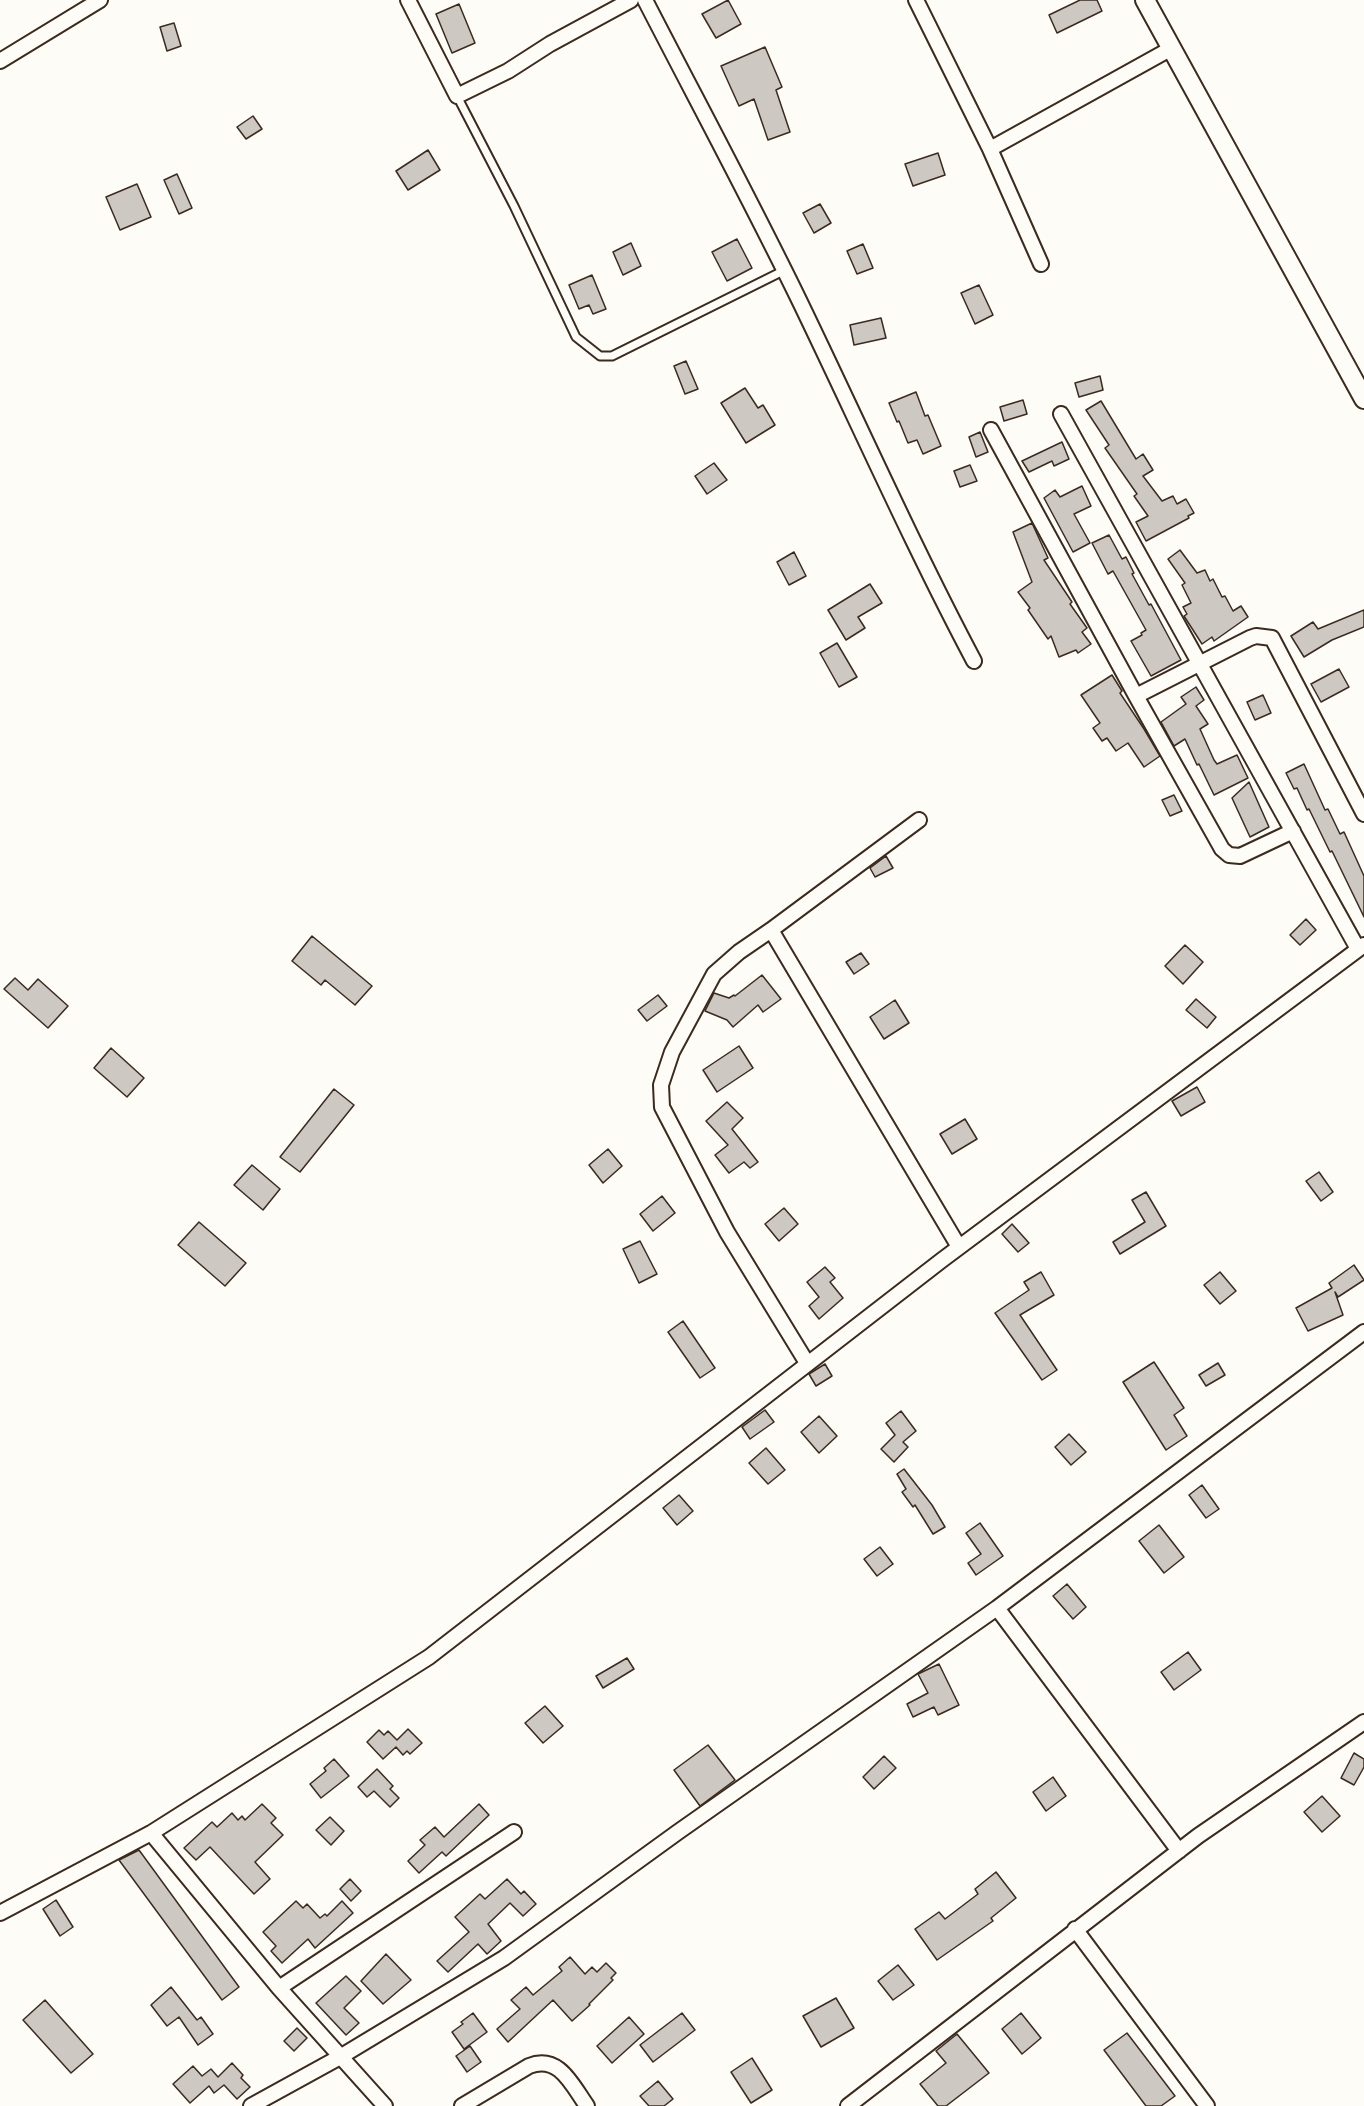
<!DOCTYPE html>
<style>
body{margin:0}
canvas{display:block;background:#fdfcf7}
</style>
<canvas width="1364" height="2106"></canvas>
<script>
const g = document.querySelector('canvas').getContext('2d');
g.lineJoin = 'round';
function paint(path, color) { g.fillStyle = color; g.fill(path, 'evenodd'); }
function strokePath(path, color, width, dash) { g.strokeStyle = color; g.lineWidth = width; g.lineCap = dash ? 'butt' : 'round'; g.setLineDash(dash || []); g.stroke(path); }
const building = new Path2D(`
 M 728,0 L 741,24 L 716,38 L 702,14 Z
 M 1080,0 L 1097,0 L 1102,11 L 1057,33 L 1049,15 Z
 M 459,4 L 475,43 L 452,53 L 436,14 Z
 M 174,23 L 181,46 L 167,51 L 160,27 Z
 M 765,47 L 782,87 L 776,90 L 790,132 L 768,140 L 754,99 L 739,106 L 721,66 Z
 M 253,116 L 262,129 L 246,139 L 237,127 Z
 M 428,150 L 440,170 L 408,190 L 396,171 Z
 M 938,153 L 945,175 L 913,186 L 905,164 Z
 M 177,174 L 192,208 L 179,214 L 164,180 Z
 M 137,184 L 151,217 L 120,230 L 106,197 Z
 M 820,204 L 831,223 L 814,233 L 803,213 Z
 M 737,239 L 752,268 L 727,281 L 712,252 Z
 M 631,243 L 641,266 L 623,275 L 613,252 Z
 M 863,244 L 873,268 L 857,274 L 847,251 Z
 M 592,275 L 606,309 L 593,314 L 589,305 L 579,309 L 569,285 Z
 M 979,285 L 993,315 L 975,324 L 961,293 Z
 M 881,318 L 886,338 L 854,345 L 850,325 Z
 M 686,361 L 698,389 L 685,394 L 674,366 Z
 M 1100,376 L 1103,390 L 1079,397 L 1075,383 Z
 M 745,388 L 758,408 L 763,405 L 775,425 L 746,443 L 721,403 Z
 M 916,392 L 925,416 L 928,415 L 941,446 L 923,454 L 917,440 L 908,443 L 899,421 L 897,422 L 889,403 Z
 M 1023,400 L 1027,414 L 1004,421 L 1000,407 Z
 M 1101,401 L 1136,459 L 1143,454 L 1153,470 L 1143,476 L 1162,501 L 1173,496 L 1177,504 L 1186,499 L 1194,513 L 1188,516 L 1189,518 L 1146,541 L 1136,522 L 1148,516 L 1134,496 L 1137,494 L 1105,448 L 1109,445 L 1086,410 Z
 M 980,432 L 988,452 L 976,457 L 969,437 Z
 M 1062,442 L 1069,459 L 1054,466 L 1052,461 L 1029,472 L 1022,461 Z
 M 714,463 L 727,480 L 707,494 L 695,476 Z
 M 970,465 L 977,481 L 960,487 L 954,471 Z
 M 1082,486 L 1091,506 L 1074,514 L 1090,543 L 1073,552 L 1044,498 L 1055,490 L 1060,497 Z
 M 1032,523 L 1048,558 L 1044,560 L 1072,602 L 1070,604 L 1087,628 L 1082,632 L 1091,644 L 1078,653 L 1076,650 L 1059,657 L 1051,636 L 1048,639 L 1028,610 L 1030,608 L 1018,592 L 1032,582 L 1013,532 Z
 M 1109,535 L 1122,559 L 1126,557 L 1134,573 L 1132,574 L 1149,605 L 1151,604 L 1181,660 L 1151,676 L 1131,641 L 1142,635 L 1141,633 L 1146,630 L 1113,571 L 1108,574 L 1092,543 Z
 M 1180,550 L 1197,573 L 1205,570 L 1210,581 L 1213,579 L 1222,597 L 1225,596 L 1233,611 L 1241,606 L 1248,617 L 1214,641 L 1212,637 L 1202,644 L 1184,616 L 1187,614 L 1183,607 L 1191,603 L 1182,585 L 1185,583 L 1168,559 Z
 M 794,552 L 806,576 L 789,585 L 777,562 Z
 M 870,584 L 882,603 L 858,617 L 865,628 L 846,640 L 828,610 Z
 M 1364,610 L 1364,627 L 1332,640 L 1304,657 L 1291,636 L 1313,622 L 1318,629 Z
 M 837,643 L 857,677 L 839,687 L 820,653 Z
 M 1339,669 L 1349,687 L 1321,702 L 1311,684 Z
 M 1112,675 L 1122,691 L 1120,693 L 1144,729 L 1160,756 L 1144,767 L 1128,743 L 1116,751 L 1107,738 L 1102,741 L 1093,728 L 1100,723 L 1081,695 Z
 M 1196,687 L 1204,700 L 1196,706 L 1208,724 L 1200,729 L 1214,760 L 1217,764 L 1237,755 L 1248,778 L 1214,795 L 1199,764 L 1197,765 L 1185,739 L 1174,746 L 1161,722 L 1186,704 L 1181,697 Z
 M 1263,695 L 1271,713 L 1255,720 L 1247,702 Z
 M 1304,764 L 1325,810 L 1328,809 L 1340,834 L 1344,832 L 1364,876 L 1364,917 L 1332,851 L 1330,852 L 1309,809 L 1307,810 L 1297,788 L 1294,789 L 1286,773 Z
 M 1249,782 L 1269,827 L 1250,837 L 1232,798 Z
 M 1174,795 L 1182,811 L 1170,816 L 1162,800 Z
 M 886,856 L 893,868 L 875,877 L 870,868 Z
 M 1306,919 L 1316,930 L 1300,945 L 1290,935 Z
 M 312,936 L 372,986 L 355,1005 L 325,980 L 321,985 L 292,961 Z
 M 1185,945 L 1203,962 L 1183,984 L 1165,966 Z
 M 861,953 L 869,964 L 854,974 L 846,962 Z
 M 762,975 L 781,999 L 763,1012 L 758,1005 L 733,1027 L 727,1020 L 705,1011 L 714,993 L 729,998 L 734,995 L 735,996 Z
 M 15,978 L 28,990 L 38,979 L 68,1006 L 48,1028 L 4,989 Z
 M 658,995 L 667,1006 L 647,1021 L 638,1010 Z
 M 1196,999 L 1216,1017 L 1207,1028 L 1186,1010 Z
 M 895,1000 L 909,1023 L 884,1039 L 870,1017 Z
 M 739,1046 L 753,1068 L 717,1092 L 703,1070 Z
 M 111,1048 L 144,1078 L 127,1097 L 94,1068 Z
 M 1197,1087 L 1205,1102 L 1181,1116 L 1172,1101 Z
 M 334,1089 L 354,1105 L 300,1172 L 280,1157 Z
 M 727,1102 L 743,1118 L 732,1129 L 758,1162 L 750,1168 L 744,1162 L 729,1173 L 715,1155 L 728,1145 L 706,1121 Z
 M 965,1119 L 977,1139 L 952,1154 L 940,1134 Z
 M 608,1149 L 622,1166 L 603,1183 L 589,1165 Z
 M 252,1165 L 280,1189 L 263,1210 L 234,1185 Z
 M 1319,1172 L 1333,1192 L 1321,1201 L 1306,1181 Z
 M 1146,1192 L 1166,1226 L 1120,1254 L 1113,1242 L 1145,1222 L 1132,1200 Z
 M 662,1196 L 675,1213 L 653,1231 L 640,1214 Z
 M 784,1208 L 798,1224 L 779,1241 L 765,1224 Z
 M 199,1222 L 246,1263 L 225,1286 L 178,1245 Z
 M 1012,1224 L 1029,1243 L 1018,1252 L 1002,1234 Z
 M 640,1241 L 657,1274 L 639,1283 L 623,1249 Z
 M 1354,1265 L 1364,1280 L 1338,1297 L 1335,1292 L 1343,1315 L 1308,1331 L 1296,1308 L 1332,1288 L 1329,1283 Z
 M 825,1267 L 835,1278 L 830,1282 L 843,1298 L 819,1319 L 809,1306 L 819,1297 L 807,1282 Z
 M 1041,1272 L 1054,1295 L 1020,1315 L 1057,1370 L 1042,1380 L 995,1313 L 1029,1290 L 1024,1282 Z
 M 1220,1272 L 1236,1291 L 1220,1304 L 1204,1285 Z
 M 683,1321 L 715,1368 L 700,1378 L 668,1332 Z
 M 1154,1362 L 1184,1408 L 1174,1415 L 1187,1436 L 1166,1450 L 1123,1382 Z
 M 1218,1363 L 1225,1375 L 1206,1386 L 1199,1375 Z
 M 825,1364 L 832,1376 L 816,1386 L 809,1374 Z
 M 765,1410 L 774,1422 L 750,1439 L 742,1427 Z
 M 901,1411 L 916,1431 L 903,1442 L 908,1447 L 894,1462 L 881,1449 L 895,1435 L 886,1423 Z
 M 819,1416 L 837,1436 L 819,1453 L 801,1432 Z
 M 1069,1434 L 1086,1452 L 1071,1465 L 1055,1447 Z
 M 766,1448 L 785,1470 L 768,1484 L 749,1463 Z
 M 904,1469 L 932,1505 L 945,1527 L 933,1534 L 915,1505 L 913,1507 L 902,1492 L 906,1489 L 897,1474 Z
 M 1202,1485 L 1219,1509 L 1206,1518 L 1189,1495 Z
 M 679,1495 L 693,1511 L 677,1525 L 663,1508 Z
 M 980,1523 L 1003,1556 L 976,1575 L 968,1563 L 981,1554 L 966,1533 Z
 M 1159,1525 L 1184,1557 L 1164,1573 L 1139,1541 Z
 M 880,1547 L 893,1564 L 877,1576 L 864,1559 Z
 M 1067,1584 L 1086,1607 L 1073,1619 L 1053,1596 Z
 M 1188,1652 L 1201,1670 L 1174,1690 L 1161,1672 Z
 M 627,1658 L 634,1669 L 603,1688 L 596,1676 Z
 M 939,1664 L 959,1705 L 938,1715 L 934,1707 L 913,1717 L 907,1704 L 928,1693 L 918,1674 Z
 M 545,1706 L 563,1726 L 543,1743 L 525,1723 Z
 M 408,1729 L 422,1743 L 410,1754 L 407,1751 L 403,1755 L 396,1747 L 383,1759 L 367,1742 L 379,1730 L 384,1735 L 388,1731 L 397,1740 Z
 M 708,1745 L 735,1780 L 700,1806 L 674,1770 Z
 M 1354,1753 L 1364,1759 L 1364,1767 L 1354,1785 L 1341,1778 Z
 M 884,1756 L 896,1768 L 874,1789 L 863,1777 Z
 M 334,1759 L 349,1776 L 321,1798 L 310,1784 L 326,1771 L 324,1768 Z
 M 377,1769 L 393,1786 L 390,1789 L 399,1798 L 390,1807 L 374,1791 L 367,1797 L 358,1787 Z
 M 1053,1777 L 1066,1796 L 1046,1811 L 1033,1792 Z
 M 1322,1796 L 1340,1816 L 1322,1832 L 1304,1812 Z
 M 262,1804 L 276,1818 L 271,1823 L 283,1835 L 255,1862 L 270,1879 L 254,1894 L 210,1847 L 196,1860 L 184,1848 L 212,1822 L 217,1827 L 232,1813 L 238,1820 L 242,1816 L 245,1820 Z
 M 479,1804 L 489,1815 L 446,1856 L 442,1852 L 419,1873 L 408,1861 L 425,1845 L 420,1840 L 435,1827 L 444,1837 Z
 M 330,1817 L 344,1831 L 331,1845 L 316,1830 Z
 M 139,1850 L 239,1987 L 222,2000 L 119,1860 Z
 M 996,1872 L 1016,1898 L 991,1918 L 993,1921 L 937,1960 L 915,1929 L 939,1912 L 945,1919 L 978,1894 L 975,1889 Z
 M 350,1879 L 361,1891 L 351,1901 L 340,1889 Z
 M 507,1879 L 521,1894 L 524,1891 L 536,1904 L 523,1916 L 510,1903 L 488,1924 L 501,1941 L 487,1954 L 478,1944 L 448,1972 L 437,1961 L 469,1932 L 455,1917 L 480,1894 L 485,1899 Z
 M 56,1900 L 73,1927 L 60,1936 L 43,1909 Z
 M 296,1901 L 303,1908 L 307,1904 L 320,1918 L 325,1914 L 327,1916 L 342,1901 L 353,1913 L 315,1948 L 308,1939 L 282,1963 L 271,1951 L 276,1946 L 263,1932 Z
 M 386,1954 L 411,1980 L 383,2004 L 361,1981 Z
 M 570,1957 L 585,1974 L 592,1967 L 597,1972 L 606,1963 L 616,1973 L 611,1978 L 613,1980 L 589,2004 L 590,2005 L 572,2021 L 553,2000 L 508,2042 L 497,2029 L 520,2009 L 511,2000 L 526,1987 L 533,1995 L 562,1971 L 559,1967 Z
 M 898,1965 L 914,1985 L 893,2000 L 878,1981 Z
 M 346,1976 L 361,1991 L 344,2008 L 359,2023 L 346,2035 L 316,2003 Z
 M 171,1987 L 197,2020 L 201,2017 L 213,2034 L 198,2045 L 179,2017 L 167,2026 L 151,2005 Z
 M 836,1998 L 854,2028 L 821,2047 L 803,2016 Z
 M 45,2000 L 93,2054 L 71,2073 L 23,2020 Z
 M 473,2013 L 487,2032 L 464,2049 L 452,2032 L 463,2024 L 461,2022 Z
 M 682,2013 L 695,2030 L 653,2062 L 640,2045 Z
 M 1021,2013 L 1041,2038 L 1022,2054 L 1002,2029 Z
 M 629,2017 L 644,2034 L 612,2063 L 597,2046 Z
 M 297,2028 L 307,2038 L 294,2051 L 284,2041 Z
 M 1127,2033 L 1175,2096 L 1161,2106 L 1146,2106 L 1104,2050 Z
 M 957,2034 L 989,2073 L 946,2106 L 938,2106 L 920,2084 L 946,2063 L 936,2051 Z
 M 470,2046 L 481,2062 L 467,2072 L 456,2056 Z
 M 752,2058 L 772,2090 L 751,2103 L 731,2072 Z
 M 232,2063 L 243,2075 L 241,2078 L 250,2087 L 237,2099 L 224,2085 L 214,2093 L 209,2086 L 190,2103 L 173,2084 L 193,2066 L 202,2076 L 211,2069 L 218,2077 Z
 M 658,2081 L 673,2099 L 664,2106 L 649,2106 L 640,2096 Z`);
const service = new Path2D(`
 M 457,96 L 514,206 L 576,337 L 600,356 L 612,356 L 783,271`);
const minor = new Path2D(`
 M 408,0 L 457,96 L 508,71 L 550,44 L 631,0
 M 645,0 C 697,101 751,201 800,302 C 858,422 912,544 974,661
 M 916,0 L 990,149 L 1041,264
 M 0,61 L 100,0
 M 990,149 L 1172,48
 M 1061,414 L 1358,949
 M 991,430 L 1136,696 L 1222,849 L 1229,855 L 1240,856 L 1293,831
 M 1136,696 L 1250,638 L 1256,636 L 1272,638 L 1364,814
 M 771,930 L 959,1247
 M 807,1363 L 727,1232 L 662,1107 L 661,1085 L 672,1052 L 714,974 L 739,952 L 771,930 L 919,820
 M 997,1608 L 1179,1851
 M 151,1833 L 279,1988 L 385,2106
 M 0,1913 L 151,1833 L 429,1657 L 942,1260 L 1364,945
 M 1075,1929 L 1207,2106
 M 279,1988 L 514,1832
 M 251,2106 L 340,2057 L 504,1958 L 678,1832 L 997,1608 L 1364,1332
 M 462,2106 L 529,2066 C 559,2054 572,2085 587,2106
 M 848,2106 L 1198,1836 L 1364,1722`);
const tertiary = new Path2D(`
 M 1145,0 L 1364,399`);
paint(building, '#cdc8c2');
strokePath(building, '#3b2a1e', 1.5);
strokePath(service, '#3b2a1e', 11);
strokePath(minor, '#3b2a1e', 18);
strokePath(tertiary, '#3b2a1e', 22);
strokePath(service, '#fdfcf7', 7);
strokePath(minor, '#fdfcf7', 14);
strokePath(tertiary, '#fdfcf7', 18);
</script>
